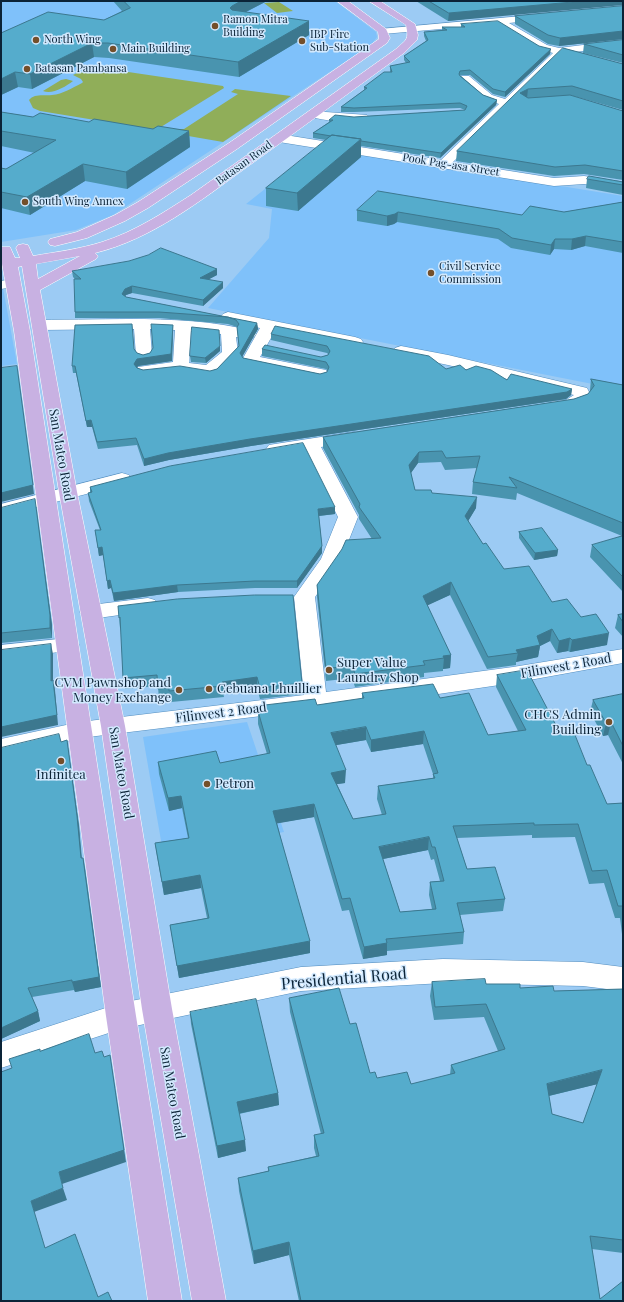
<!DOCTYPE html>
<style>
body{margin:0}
#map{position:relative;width:624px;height:1302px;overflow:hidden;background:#9ccbf4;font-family:"Playfair Display",serif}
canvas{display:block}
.frame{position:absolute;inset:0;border:2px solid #0b2337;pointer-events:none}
</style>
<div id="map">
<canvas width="624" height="1302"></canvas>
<div class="frame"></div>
</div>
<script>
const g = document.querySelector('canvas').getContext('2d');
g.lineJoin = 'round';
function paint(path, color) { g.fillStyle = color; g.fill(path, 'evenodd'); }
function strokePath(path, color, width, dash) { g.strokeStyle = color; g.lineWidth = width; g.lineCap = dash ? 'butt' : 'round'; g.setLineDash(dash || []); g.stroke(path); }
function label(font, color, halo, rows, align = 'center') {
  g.font = font + ' "Playfair Display",serif'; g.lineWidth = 3; g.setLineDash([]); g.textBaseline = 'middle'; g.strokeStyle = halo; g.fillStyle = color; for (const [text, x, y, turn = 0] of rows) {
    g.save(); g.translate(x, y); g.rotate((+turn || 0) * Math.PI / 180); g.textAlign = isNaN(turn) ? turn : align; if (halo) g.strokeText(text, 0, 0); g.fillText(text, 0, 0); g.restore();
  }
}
const built = new Path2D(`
 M 1,1 L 335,1 L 376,32 L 377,37 L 372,44 L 113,215 L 76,230 L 1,242 Z
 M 318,147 L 623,196 L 623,390 L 208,308 L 269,238 L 272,209 L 246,204 Z
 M 3,288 L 17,364 L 1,366 L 1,289 Z
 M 247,722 L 284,832 L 163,852 L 143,737 Z`);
const green = new Path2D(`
 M 279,2 L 293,11 L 277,13 L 264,3 Z
 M 108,69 L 223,86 L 224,88 L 156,130 L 40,111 L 33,108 L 29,100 C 34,93 45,96 52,95 C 63,94 72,88 82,83 L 83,82 L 81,79 L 73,75 L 77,73 Z
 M 66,79 L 73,81 C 65,87 52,95 43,91 L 61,80 Z
 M 235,89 L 291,96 L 223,142 L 171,133 L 172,129 L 184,129 L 238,94 L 231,92 Z`);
const minor = new Path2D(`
 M 544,14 L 547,15 L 549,17 L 547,19 L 509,23 L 547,45 L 559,48 L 623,40 L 623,46 L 575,52 L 623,65 L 623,71 L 562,55 L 453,162 L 554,178 L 584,176 L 623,182 L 623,190 L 584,184 L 554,186 L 279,142 L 275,141 L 273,138 L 275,135 L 279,134 L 441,160 L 499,104 L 484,99 L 461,80 L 460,78 L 461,76 L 469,76 L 492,95 L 505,99 L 553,53 L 539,49 L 498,24 L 383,34 L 380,33 L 378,31 L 380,29 Z
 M 312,111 L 367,115 L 369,117 L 367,119 C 350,124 325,121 308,116 L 306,114 L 308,112 Z
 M 14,279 L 19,280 L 21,283 L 19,286 L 1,289 L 1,281 Z
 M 228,312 L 355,337 L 361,339 L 363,342 L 361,345 L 355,347 L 275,331 L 260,357 L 326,370 L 328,374 L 326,378 L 320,379 L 250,365 L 244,363 L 242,360 L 260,328 L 223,320 L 220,317 L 223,314 Z
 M 39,320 C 108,320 186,314 254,331 L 256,334 L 254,337 L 248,339 L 236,337 L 238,353 L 216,374 L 210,376 L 181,371 L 144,375 L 138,373 L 136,370 L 138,367 L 173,362 L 175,330 L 150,329 L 152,355 L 150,358 L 144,360 L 138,358 L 136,355 L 134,329 L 39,330 L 34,328 L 31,325 L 34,322 ZM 191,331 L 221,334 L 222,352 L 206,365 L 189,363 Z
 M 401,346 L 448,355 L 587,388 L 591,396 C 583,408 564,413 550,410 L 547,406 L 550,402 L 566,400 L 574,395 L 448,365 L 395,354 L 393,351 L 395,348 Z
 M 354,432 L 360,433 L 363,437 L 360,441 L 321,447 L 358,517 L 341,560 L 315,597 L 326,692 L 513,667 L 623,649 L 623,663 L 513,683 L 418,697 L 80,738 L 1,757 L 1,739 L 80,722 L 304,695 L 294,597 L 321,559 L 338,517 L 305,450 L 275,454 L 269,453 L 266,449 L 269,445 L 275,444 Z
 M 122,473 L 129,475 L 131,479 L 129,483 L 1,516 L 1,504 Z
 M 148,598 L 155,600 L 159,605 L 155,610 L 91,619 L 83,617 L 80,612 L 83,607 L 91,605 Z
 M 68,638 L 76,640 L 79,645 L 76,650 L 1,659 L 1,645 Z
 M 443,959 L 583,962 L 623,967 L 623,991 L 583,986 L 443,983 L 301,991 L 121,1029 L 1,1068 L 1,1042 L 121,1003 L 301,967 Z`);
const major = new Path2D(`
 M 337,1 L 348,1 L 386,29 L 390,38 L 387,43 L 237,149 L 148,208 L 125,221 L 87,238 L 55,246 L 50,245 L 48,242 L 50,239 L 77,232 L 115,215 L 138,202 L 229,143 L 379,39 L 378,32 Z
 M 369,1 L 380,1 L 415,24 L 418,35 L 417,40 L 404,53 C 351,91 299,130 247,167 C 200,201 152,239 95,253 L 98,256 L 96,259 L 40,290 L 77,492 L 125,726 L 172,1009 L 226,1301 L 192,1301 L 142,1009 L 101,726 L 59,492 L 22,266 L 18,267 L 30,331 L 136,1016 L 182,1301 L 148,1301 L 106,1016 L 14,331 L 1,258 L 1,247 L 10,247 L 15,258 L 20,258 L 16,248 L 18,245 L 23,244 L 28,245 L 33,256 C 56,252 80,249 102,242 C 134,232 163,213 191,195 L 396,49 C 407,39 409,40 406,25 ZM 80,256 L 38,279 L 36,264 Z`);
const wall = new Path2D(`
 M 113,1 L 267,1 L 246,12 L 309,35 L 239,77 L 109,58 L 94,57 L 32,89 L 18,87 L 1,95 L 1,33 L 104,20 L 122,11 Z
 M 416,1 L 623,1 L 448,21 Z
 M 623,6 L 623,39 L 559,46 L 548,44 L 515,24 L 515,16 Z
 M 461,24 L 550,54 L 505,97 L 493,94 L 470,75 L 460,75 L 483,95 L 497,100 L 496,105 L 440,158 L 361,146 L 361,157 L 298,211 L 266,206 L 266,188 L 326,140 L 313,138 L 313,133 L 329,122 L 329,120 L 354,117 L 465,110 L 460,108 L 354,112 L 341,112 L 341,107 L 364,90 L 364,87 L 390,72 L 390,66 L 406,63 L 404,60 L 404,56 L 426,41 L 424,36 L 424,32 L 442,30 L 442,27 L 461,27 Z
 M 623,40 L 623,63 L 583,53 L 584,44 Z
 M 563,48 L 623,64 L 623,110 L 570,95 L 623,111 L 623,180 L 584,174 L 554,176 L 456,161 L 457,151 Z
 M 1,112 L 33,117 L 89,122 L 153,129 L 189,131 L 190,147 L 127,189 L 85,181 L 30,215 L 1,208 L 1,168 L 6,169 L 35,153 L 1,146 Z
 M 587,179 L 623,182 L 623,195 L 586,188 Z
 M 623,202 L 623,253 L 585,246 L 571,250 L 554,249 L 550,255 L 511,248 L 498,239 L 397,222 L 394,224 L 387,226 L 357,221 L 357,210 L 522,215 L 564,212 Z
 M 217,269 L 217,275 L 209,279 L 223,288 L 203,306 L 132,293 L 126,295 L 125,296 L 126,297 L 257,323 L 258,329 L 242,356 L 243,358 L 320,374 L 327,372 L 328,371 L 326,369 L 262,356 L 262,349 L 321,357 L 328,355 L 328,354 L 327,353 L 271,340 L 271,334 L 446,369 L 466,370 L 507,380 L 572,389 L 571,395 L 566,399 L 251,446 L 169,460 L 144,466 L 137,445 L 98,449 L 92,427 L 87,427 L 76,373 L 73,373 L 72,366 L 134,349 L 137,353 L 143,355 L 150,353 L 173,325 L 173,331 L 172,361 L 138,366 L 137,368 L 143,370 L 210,371 L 217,369 L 239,347 L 237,328 L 237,327 L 228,324 L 159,318 L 75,318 L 75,279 L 73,277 L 72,271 Z
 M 220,351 L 206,363 L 191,362 L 190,356 Z
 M 591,379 L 623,385 L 623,592 L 590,557 L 592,545 L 622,536 L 517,493 L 516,500 L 472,494 L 473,482 L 477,468 L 445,470 L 441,462 L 418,463 L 411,473 L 415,490 L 432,493 L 476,508 L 468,521 L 483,544 L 504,569 L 552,602 L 581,617 L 607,645 L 570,652 L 568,651 L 557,653 L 550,641 L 540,646 L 538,657 L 516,662 L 516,665 L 487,669 L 450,595 L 427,605 L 451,655 L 450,668 L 443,669 L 443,671 L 424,673 L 424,677 L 355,687 L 352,678 L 326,681 L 317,597 L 317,585 L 372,539 L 359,519 L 359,515 L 323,448 L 323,437 L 574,399 L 588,394 L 590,391 L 590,390 Z
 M 90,487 L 335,514 L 319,516 L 322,546 L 322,553 L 297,588 L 255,588 L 178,592 L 114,601 L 111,588 L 108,589 L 103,555 L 99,556 L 95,530 L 100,530 L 89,501 L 88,493 L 90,493 Z
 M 1,508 L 36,508 L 52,625 L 52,638 L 1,643 Z
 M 519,532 L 558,550 L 557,556 L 534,560 L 519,538 Z
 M 118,606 L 302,683 L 302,694 L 260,699 L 257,688 L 223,692 L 224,697 L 171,702 L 170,698 L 159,700 L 158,686 L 125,689 L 123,678 L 121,628 L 120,628 Z
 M 623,614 L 623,637 L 615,628 L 618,615 Z
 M 497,675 L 559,731 L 587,765 L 607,804 L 623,803 L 623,942 L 620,918 L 615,918 L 604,883 L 589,884 L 575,837 L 532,838 L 532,835 L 457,838 L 467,869 L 505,899 L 503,911 L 460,915 L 464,932 L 463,944 L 387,951 L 387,955 L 363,959 L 349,910 L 342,911 L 314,817 L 277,823 L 310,953 L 179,978 L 172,937 L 170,925 L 207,918 L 201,888 L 164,895 L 157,856 L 155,843 L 188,838 L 182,808 L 169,811 L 159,774 L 158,762 L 220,763 L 267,754 L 258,724 L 258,711 L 265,710 L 265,705 L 317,705 L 362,699 L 362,693 L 440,698 L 488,735 L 518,731 L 496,687 ZM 366,740 L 371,752 L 423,744 L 433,774 L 433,778 L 378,786 L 377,799 L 382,815 L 353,819 L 337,784 L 345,783 L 336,745 ZM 428,850 L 431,860 L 434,859 L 440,881 L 430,882 L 429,895 L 432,909 L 400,912 L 383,859 Z
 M 623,694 L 623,764 L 608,735 L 603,736 L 590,712 L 593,700 Z
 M 67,740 L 79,826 L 82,858 L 83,858 L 85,868 L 101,987 L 75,992 L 74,990 L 32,997 L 38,1011 L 40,1021 L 1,1039 L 61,742 Z
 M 432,982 L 486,984 L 520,988 L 554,991 L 623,989 L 623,1253 L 592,1249 L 600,1299 L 623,1301 L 299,1301 L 289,1255 L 254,1264 L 239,1191 L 238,1178 L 268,1171 L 268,1167 L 316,1156 L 314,1148 L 314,1135 L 321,1134 L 290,1012 L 289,998 L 350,1024 L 370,1073 L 377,1078 L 411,1084 L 450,1075 L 451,1065 L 498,1051 L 484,1017 L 434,1020 L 430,996 ZM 597,1084 L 583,1123 L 552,1114 L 549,1096 Z
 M 190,1012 L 278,1093 L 279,1105 L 239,1114 L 246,1151 L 218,1158 L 191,1024 Z`);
const shadedWall = new Path2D(`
 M 241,1 L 267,1 L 232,19 L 230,8 L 232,6 Z
 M 584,1 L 623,1 L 623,5 L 448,21 L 449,13 Z
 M 309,21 L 309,35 L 239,77 L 238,62 Z
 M 623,31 L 623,39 L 559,46 L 560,38 Z
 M 92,43 L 94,57 L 32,89 L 30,74 Z
 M 551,49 L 550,54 L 505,97 L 505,92 Z
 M 15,72 L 18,87 L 1,95 L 1,79 Z
 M 528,89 L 527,98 L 520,93 Z
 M 497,100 L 496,105 L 440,158 L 441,153 Z
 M 189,131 L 190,147 L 127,189 L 126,172 Z
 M 361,139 L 361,157 L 298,211 L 297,193 Z
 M 83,164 L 85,181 L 30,215 L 27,197 Z
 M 398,212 L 397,222 L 394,224 L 387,226 L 387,216 Z
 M 586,236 L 585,246 L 571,250 L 572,239 Z
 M 555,239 L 554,249 L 550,255 L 551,245 Z
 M 217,269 L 217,275 L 200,284 L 200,278 Z
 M 223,282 L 223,288 L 203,306 L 203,300 Z
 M 132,286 L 132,293 L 126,295 L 123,300 L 122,294 L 125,289 Z
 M 257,323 L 258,329 L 241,359 L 240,353 Z
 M 173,325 L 173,331 L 172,361 L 138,366 L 135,371 L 134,364 L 137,359 L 171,354 Z
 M 220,346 L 220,351 L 206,363 L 205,358 Z
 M 18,374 L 34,494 L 1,502 L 1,493 Z
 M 572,389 L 571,395 L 566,399 L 251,446 L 169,460 L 144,466 L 144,459 L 168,453 L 250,439 Z
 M 91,420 L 92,427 L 87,427 L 86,421 Z
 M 419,452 L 418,463 L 408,477 L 409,465 Z
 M 477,497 L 476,508 L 464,528 L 465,516 Z
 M 35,499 L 52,625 L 52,638 L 50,628 Z
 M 335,507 L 335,514 L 318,516 L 318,509 Z
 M 322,546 L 322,553 L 297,588 L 297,581 Z
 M 102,547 L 103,555 L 99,556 L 98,548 Z
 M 558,550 L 557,556 L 534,560 L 535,553 Z
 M 110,580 L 111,588 L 108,589 L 107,581 Z
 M 451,582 L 450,595 L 422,608 L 423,596 Z
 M 177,585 L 178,592 L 114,601 L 113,593 Z
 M 552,629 L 550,641 L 540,646 L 538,657 L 516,662 L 518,653 L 516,650 L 537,636 Z
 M 609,633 L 607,645 L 570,652 L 572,640 Z
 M 570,638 L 568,651 L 557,653 L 559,641 Z
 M 51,644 L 53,654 L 53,690 L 51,681 Z
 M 451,655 L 450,668 L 443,669 L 444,658 L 443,656 Z
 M 257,677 L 257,688 L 223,692 L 222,682 Z
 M 53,680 L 55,690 L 58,725 L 1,737 L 1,727 Z
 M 611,722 L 608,735 L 603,736 L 606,723 Z
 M 366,727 L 366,740 L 331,746 L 331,733 Z
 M 424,731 L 423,744 L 371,752 L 371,740 Z
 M 67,740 L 79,826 L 82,868 L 81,858 Z
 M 346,770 L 345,783 L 331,785 L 331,773 Z
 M 181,796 L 182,808 L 169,811 L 168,798 Z
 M 314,804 L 314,817 L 274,824 L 273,811 Z
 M 429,837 L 428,850 L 378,860 L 379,847 Z
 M 83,858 L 101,987 L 75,992 L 72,982 Z
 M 200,875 L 201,888 L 164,895 L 162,882 Z
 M 310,941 L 310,953 L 179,978 L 177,966 Z
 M 387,943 L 387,955 L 363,959 L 364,947 Z
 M 38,1011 L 40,1021 L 1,1039 L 1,1028 Z
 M 110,1055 L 126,1162 L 62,1184 L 59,1172 Z
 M 602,1070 L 598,1084 L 544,1097 L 547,1084 Z
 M 278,1093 L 279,1105 L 237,1114 L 237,1102 Z
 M 245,1140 L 246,1151 L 218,1158 L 217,1146 Z
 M 63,1188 L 67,1200 L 34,1212 L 31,1201 Z
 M 289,1242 L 289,1255 L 254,1264 L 253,1251 Z`);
const building = new Path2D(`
 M 124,1 L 241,1 L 232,6 L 230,8 L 232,10 L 309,21 L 238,62 L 108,43 L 92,43 L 30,74 L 15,72 L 1,79 L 1,33 L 48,12 L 104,20 L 130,8 Z
 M 429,1 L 584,1 L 449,13 Z
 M 623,6 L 623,31 L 560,38 L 548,35 L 515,16 Z
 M 498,21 L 539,46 L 551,49 L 505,92 L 493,89 L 470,70 L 460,71 L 459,74 L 460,76 L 483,95 L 497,100 L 441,153 L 361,141 L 361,139 L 332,135 L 331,136 L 313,133 L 333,120 L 329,120 L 335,115 L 354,117 L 465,110 L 467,106 L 460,103 L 354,108 L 341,107 L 367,88 L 364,87 L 384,72 L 392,72 L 390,66 L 410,62 L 404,56 L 428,40 L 424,32 L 447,30 L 442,27 L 465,27 L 461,24 Z
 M 623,40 L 623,55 L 584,44 Z
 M 563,48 L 623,64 L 623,101 L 572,86 L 528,89 L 520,93 L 528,98 L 570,95 L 623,111 L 623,171 L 585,165 L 555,167 L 457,151 Z
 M 1,112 L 33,117 L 40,113 L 89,122 L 94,119 L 153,129 L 158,126 L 189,131 L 126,172 L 83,164 L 27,197 L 1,192 L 1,168 L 6,169 L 56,140 L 1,131 Z
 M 332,135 L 361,139 L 297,193 L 266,188 Z
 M 589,176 L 623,182 L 623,185 L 587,179 Z
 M 378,191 L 522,215 L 530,206 L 564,212 L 623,202 L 623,242 L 586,236 L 572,239 L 555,239 L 551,245 L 512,238 L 499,229 L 398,212 L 395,214 L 387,216 L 357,210 Z
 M 161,248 L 217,269 L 200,278 L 223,282 L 203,300 L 132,286 L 125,289 L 122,294 L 126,297 L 257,323 L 240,353 L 243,358 L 320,374 L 327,372 L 329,367 L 326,362 L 262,349 L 265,345 L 321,357 L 328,355 L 330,351 L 327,346 L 271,334 L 275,326 L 429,356 L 446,369 L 460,365 L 466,370 L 476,366 L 491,370 L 507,380 L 511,374 L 572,389 L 567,392 L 250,439 L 168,453 L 144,459 L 136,438 L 97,442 L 91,420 L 86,421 L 75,366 L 72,366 L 75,325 L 132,324 L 134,349 L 137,353 L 143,355 L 150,353 L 153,348 L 151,324 L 173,325 L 171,354 L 137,359 L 134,364 L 137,368 L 143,370 L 180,366 L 210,371 L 217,369 L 239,346 L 237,327 L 239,324 L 236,320 L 228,317 L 159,312 L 75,312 L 74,279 L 81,279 L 72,271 L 129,261 L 148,255 Z
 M 192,327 L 219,330 L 220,346 L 205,358 L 190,356 Z
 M 17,366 L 33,485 L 1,493 L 1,368 Z
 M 591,379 L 623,385 L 623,523 L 509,477 L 517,488 L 473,482 L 480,456 L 446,458 L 442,451 L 419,452 L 409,465 L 415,490 L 431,490 L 432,493 L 477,497 L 465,516 L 483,544 L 486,543 L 504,569 L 529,566 L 552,602 L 567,599 L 581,617 L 596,614 L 609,633 L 572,640 L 570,638 L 559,641 L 552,629 L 537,636 L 540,645 L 516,650 L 518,653 L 488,657 L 451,582 L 423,596 L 451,655 L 443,656 L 444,658 L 423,661 L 425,665 L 355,674 L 352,665 L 326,669 L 317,585 L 342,549 L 346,540 L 381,538 L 359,507 L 360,504 L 323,437 L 574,399 L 588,394 L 594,386 Z
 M 303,443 L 335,507 L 318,509 L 322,546 L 297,581 L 255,581 L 177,585 L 113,593 L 110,580 L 107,581 L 102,547 L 98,548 L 95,530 L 101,530 L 88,493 L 92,492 L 90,487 L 170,466 Z
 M 35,499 L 50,615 L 50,628 L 1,633 L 1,508 Z
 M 542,528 L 558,550 L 535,553 L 519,532 Z
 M 623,536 L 623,577 L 592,545 Z
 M 255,595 L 293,595 L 302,683 L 260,688 L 257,677 L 222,682 L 223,686 L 169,691 L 169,688 L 158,689 L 157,675 L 123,678 L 120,617 L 119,618 L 118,606 L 177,599 Z
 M 623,614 L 623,622 L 618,615 Z
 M 51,644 L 51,681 L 53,680 L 57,715 L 1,727 L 1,650 Z
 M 527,670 L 559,731 L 573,730 L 587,765 L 590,765 L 607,804 L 623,803 L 623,906 L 618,906 L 607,870 L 592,871 L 578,824 L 534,825 L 534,823 L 453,826 L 467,869 L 495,867 L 505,899 L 457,903 L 464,932 L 386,939 L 387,943 L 364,947 L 350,898 L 342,899 L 314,804 L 273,811 L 310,941 L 177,966 L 170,925 L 209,918 L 200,875 L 162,882 L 155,843 L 189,838 L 181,796 L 168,798 L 158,762 L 216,751 L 220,763 L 270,753 L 258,711 L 266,710 L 265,705 L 315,699 L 317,705 L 364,698 L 362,693 L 433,684 L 440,698 L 469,693 L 488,735 L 526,730 L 497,675 ZM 366,727 L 371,740 L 424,731 L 438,773 L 433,774 L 435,778 L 378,786 L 386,814 L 353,819 L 331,773 L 346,770 L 331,733 ZM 429,837 L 432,847 L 435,847 L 444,881 L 430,882 L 436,909 L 400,912 L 379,847 Z
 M 623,694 L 623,746 L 611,722 L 606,723 L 593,700 Z
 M 59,734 L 61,742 L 67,740 L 77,816 L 81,858 L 83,858 L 99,977 L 72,982 L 72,980 L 28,988 L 38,1011 L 1,1028 L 1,748 Z
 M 485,979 L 486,984 L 520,984 L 520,988 L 553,986 L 554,991 L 623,989 L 623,1240 L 590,1236 L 600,1299 L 623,1281 L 623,1301 L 301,1301 L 289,1242 L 253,1251 L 238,1178 L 269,1171 L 268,1167 L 319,1156 L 314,1135 L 324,1133 L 289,998 L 339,988 L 350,1024 L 356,1023 L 370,1073 L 375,1072 L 377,1078 L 407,1072 L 411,1084 L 455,1073 L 451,1065 L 505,1049 L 486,1004 L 435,1007 L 432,982 ZM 602,1070 L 583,1123 L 552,1114 L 547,1084 Z
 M 256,999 L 278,1093 L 237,1102 L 245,1140 L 217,1146 L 190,1012 Z
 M 89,1034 L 95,1053 L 102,1051 L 104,1057 L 110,1055 L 124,1150 L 59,1172 L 63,1188 L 31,1201 L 45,1248 L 75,1234 L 98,1297 L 108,1292 L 112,1301 L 1,1301 L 1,1072 L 12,1068 L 9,1059 L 40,1049 L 40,1051 Z`);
const markers = [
 [215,26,4,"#744f2a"],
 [36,40,4,"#744f2a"],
 [302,41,4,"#744f2a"],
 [113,49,4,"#744f2a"],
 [27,69,4,"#744f2a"],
 [25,202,4,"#744f2a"],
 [431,273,4,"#744f2a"],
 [329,670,4,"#744f2a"],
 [209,689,4,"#744f2a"],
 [179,690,4,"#744f2a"],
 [609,722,4,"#744f2a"],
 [61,761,4,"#744f2a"],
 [207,784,4,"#744f2a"]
];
const farPoinames = [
 ["Ramon Mitra",223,20],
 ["Building",223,33],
 ["IBP Fire",310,35],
 ["Sub-Station",310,48],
 ["North Wing",44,40],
 ["Main Building",121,49],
 ["Batasan Pambansa",35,69],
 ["South Wing Annex",33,202],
 ["Civil Service",439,267],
 ["Commission",439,280]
];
const farStreetnames = [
 ["Batasan Road",244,163,-36],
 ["Pook Pag-asa Street",451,165,9]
];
const streetNames = [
 ["San Mateo Road",61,455,80],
 ["Filinvest 2 Road",566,666,-10],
 ["Filinvest 2 Road",221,713,-7],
 ["San Mateo Road",121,773,80],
 ["San Mateo Road",172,1093,80]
];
const poiNames = [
 ["Super Value",337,663],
 ["Laundry Shop",337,678],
 ["CVM Pawnshop and",171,683,"right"],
 ["Money Exchange",171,698,"right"],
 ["Cebuana Lhuillier",217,689],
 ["CHCS Admin",601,715,"right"],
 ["Building",601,730,"right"],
 ["Infinitea",61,775,"center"],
 ["Petron",215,784]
];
const nearStreetnames = [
 ["Presidential Road",344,979,-5]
];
paint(built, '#7fc1fa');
paint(green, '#90ae59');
strokePath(minor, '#548ebf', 1);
strokePath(major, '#fff', 1);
paint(minor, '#fff');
paint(major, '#c8b1e2');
paint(wall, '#4994af');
paint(shadedWall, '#3c788f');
paint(building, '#55accc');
strokePath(building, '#3c788f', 1);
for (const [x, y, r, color] of markers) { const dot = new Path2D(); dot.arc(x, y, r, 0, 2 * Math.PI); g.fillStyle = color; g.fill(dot); strokePath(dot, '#d2e9fe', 1.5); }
label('11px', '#0b2337', '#d2e9fe', farPoinames, 'left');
label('11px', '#0b2337', '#d2e9fe', farStreetnames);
label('13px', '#0b2337', '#d2e9fe', streetNames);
label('13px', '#0b2337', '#d2e9fe', poiNames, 'left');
label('16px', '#0b2337', '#d2e9fe', nearStreetnames);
</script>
